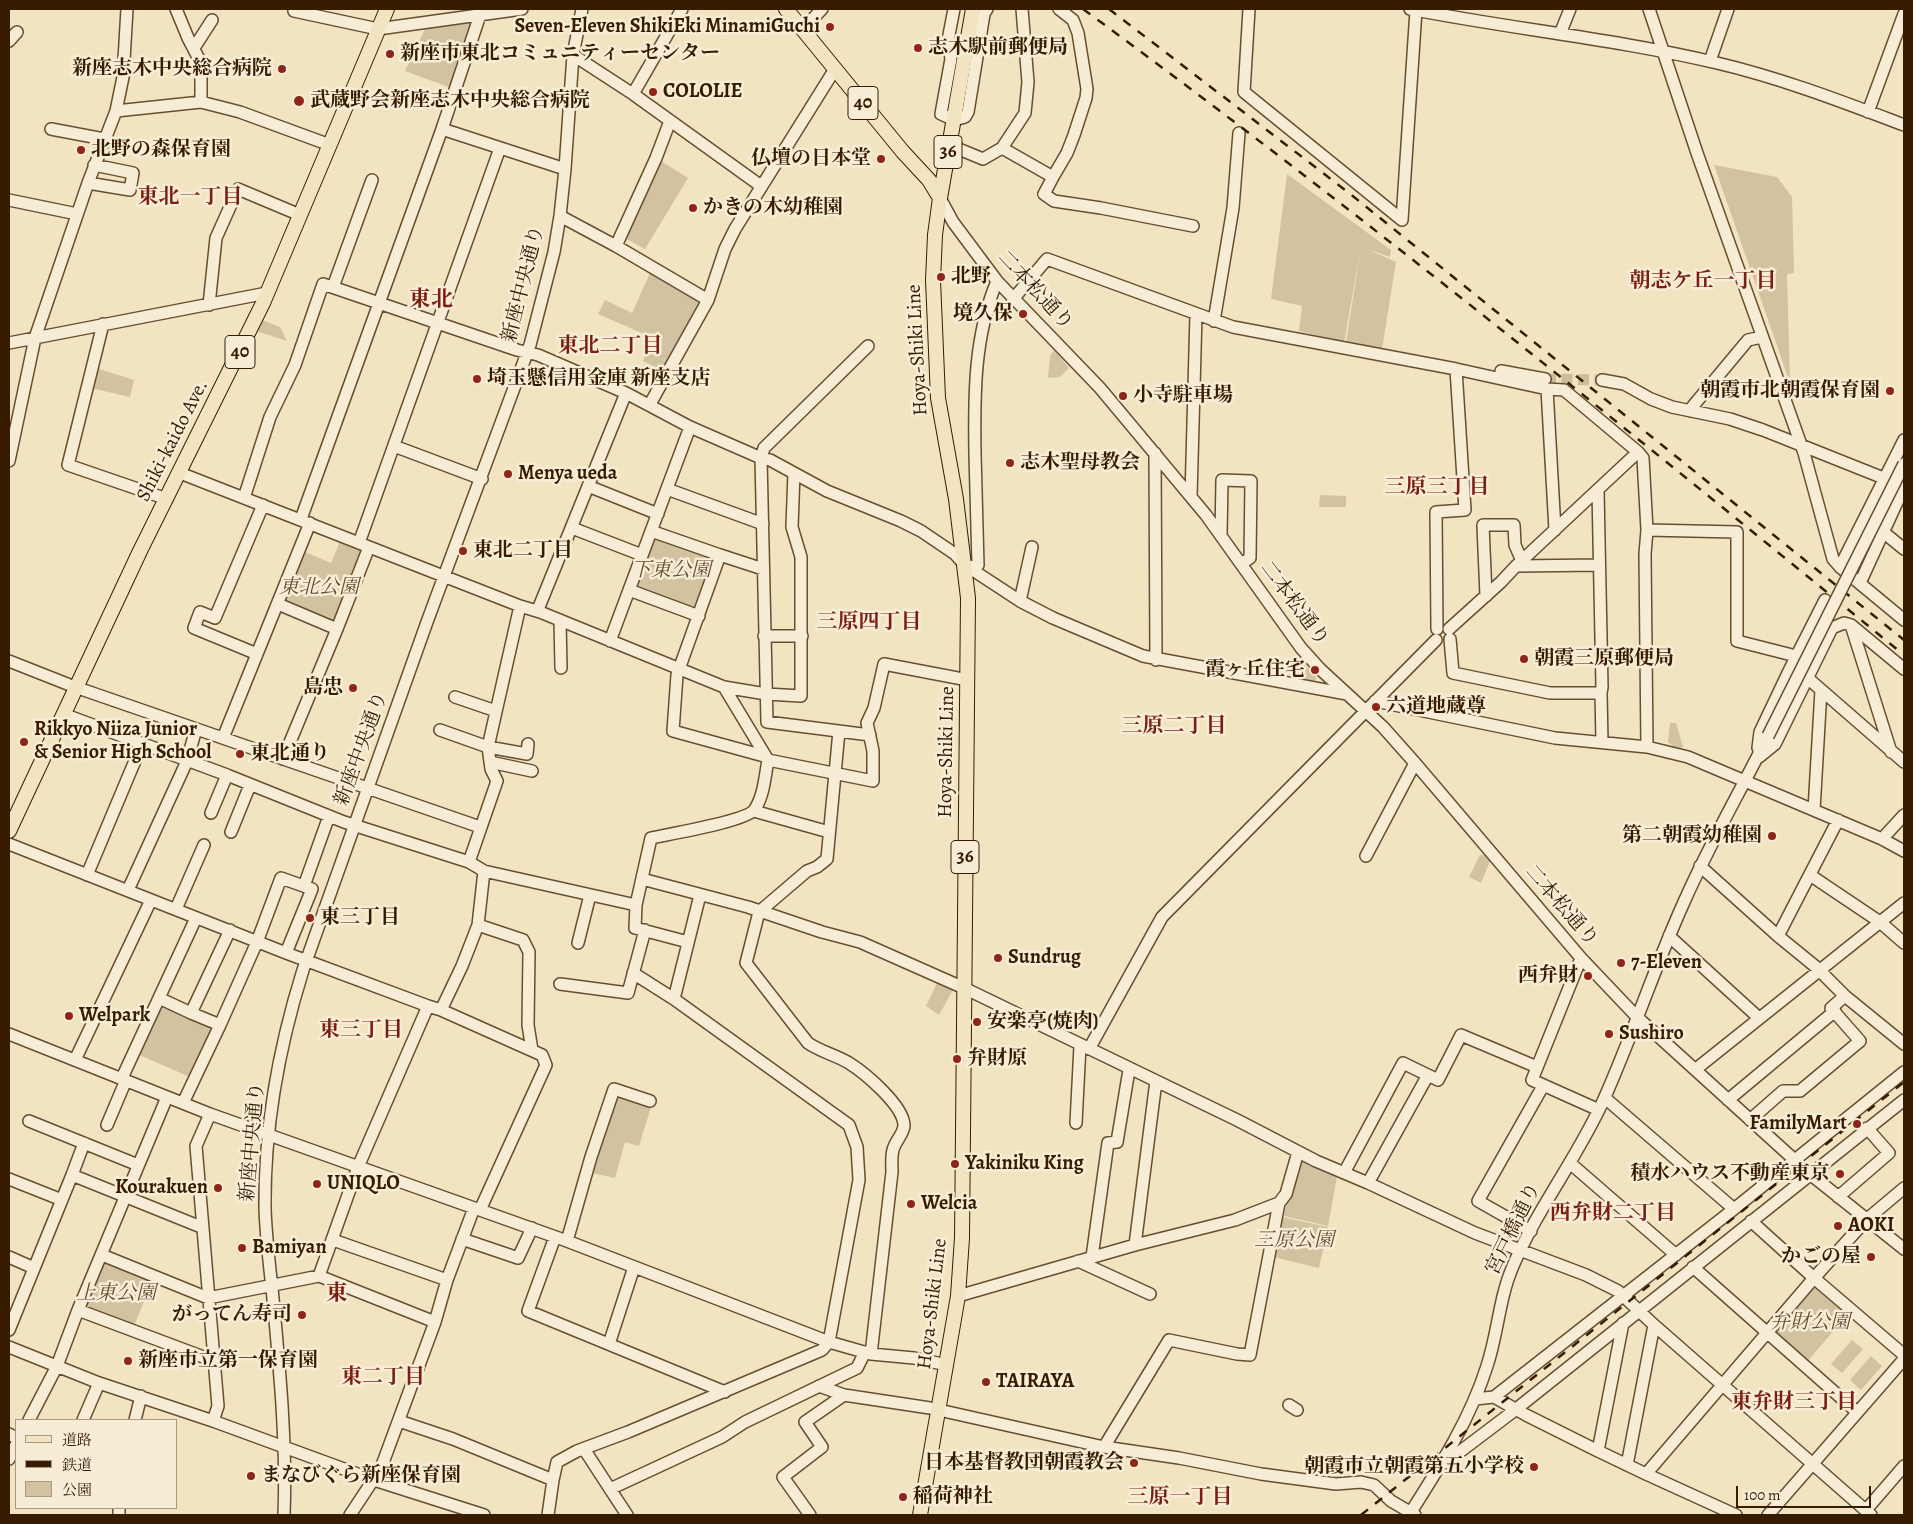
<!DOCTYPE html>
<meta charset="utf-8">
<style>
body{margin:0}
#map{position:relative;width:1913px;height:1524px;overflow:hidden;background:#f2e4c1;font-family:Alegreya,"Noto Serif JP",serif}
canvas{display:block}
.frame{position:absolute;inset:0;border:10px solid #371c01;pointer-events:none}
.legend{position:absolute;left:15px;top:1419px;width:162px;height:90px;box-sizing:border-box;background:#f7edd7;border:1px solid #aa9981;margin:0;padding:6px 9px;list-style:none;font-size:15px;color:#371c01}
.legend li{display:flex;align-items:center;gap:10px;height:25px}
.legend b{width:25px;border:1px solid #aa9981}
.scale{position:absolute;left:1736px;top:1486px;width:135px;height:22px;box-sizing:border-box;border:2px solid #371c01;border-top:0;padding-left:6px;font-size:15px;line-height:18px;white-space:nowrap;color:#371c01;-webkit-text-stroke:4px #f7edd7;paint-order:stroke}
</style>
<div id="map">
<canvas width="1913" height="1524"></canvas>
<div class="frame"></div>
<ul class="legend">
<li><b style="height:6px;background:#f2e4c1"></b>道路</li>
<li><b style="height:6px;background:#371c01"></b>鉄道</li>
<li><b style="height:14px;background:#d2c2a0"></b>公園</li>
</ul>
<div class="scale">100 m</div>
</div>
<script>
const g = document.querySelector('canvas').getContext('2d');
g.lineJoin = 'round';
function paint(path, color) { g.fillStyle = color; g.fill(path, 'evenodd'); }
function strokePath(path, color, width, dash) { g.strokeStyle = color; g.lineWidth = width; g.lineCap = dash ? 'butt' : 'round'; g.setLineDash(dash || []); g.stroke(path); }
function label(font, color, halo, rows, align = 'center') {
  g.font = font + ' Alegreya,"Noto Serif JP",serif'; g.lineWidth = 5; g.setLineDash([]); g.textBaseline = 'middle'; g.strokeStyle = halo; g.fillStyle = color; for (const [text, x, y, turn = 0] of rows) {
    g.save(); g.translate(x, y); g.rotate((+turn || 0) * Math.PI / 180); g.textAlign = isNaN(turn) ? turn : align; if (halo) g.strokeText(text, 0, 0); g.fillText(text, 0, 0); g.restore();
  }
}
const green = new Path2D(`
 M 471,19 L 473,23 L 451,88 L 405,71 L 426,27 Z
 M 656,158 L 688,178 L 645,249 L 621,236 Z
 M 1714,165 L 1777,177 L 1792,197 L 1794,273 L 1787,274 L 1790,383 Z
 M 1287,174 L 1391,250 L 1390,257 L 1367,249 L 1396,262 L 1382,349 L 1346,343 L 1361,246 L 1344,343 L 1299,331 L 1302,306 L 1271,299 Z
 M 650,273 L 708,300 L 664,371 L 643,361 L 653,338 L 598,314 L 605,300 L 632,313 Z
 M 262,320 L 280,327 L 287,341 L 256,331 Z
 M 1054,350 L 1069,368 L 1060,377 L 1048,378 L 1050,356 Z
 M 96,368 L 134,380 L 130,397 L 91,388 Z
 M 1320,495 L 1346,496 L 1346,507 L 1319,507 Z
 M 651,531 L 720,555 L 700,614 L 629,590 Z
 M 341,539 L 362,548 L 364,552 L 335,625 L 285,604 L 284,600 L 305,552 L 331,563 Z
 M 1296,656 L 1316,676 L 1315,684 L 1293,680 Z
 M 1670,723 L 1676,723 L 1683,747 L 1677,749 L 1668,742 Z
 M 1480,855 L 1484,855 L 1490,861 L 1481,883 L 1469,877 Z
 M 938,981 L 954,988 L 939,1015 L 926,1006 Z
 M 161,1005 L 214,1026 L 190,1077 L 137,1054 Z
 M 617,1095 L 651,1107 L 639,1146 L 625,1142 L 615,1178 L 592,1173 Z
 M 1300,1161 L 1303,1161 L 1337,1177 L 1328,1226 L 1284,1216 L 1286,1205 L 1293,1195 Z
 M 1277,1216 L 1328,1227 L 1319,1268 L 1269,1256 Z
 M 102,1255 L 154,1277 L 132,1331 L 78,1310 Z
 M 1813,1282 L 1849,1313 L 1806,1363 L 1771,1333 Z
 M 1852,1340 L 1863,1349 L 1842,1373 L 1831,1364 Z
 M 1871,1356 L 1882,1366 L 1861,1390 L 1850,1380 Z`);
const minorTunnel = new Path2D(`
 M 1545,379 L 1602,380`);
const minor = new Path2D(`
 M 176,9 L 188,38 L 201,63 L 201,102
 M 295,9 L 294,11 L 378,29 L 522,9
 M 954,9 L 948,40 L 951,59 L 941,114 L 954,120 L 965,117 L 968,112 L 984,14 L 987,9
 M 1249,9 L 1244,92 L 1402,220 L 1416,10
 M 1410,9 C 1512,29 1616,39 1717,63 C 1781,78 1843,102 1904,125
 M 1649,9 L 1697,153 L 1804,453 L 1833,559 L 1840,567 L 1904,620
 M 803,29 L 822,9
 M 1560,34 L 1570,9
 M 9,41 L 17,32
 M 194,48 L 212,20
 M 573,55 L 633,94 L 761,186
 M 1710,61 L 1728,9
 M 633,94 L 682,9
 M 116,111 L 201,102 L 240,112 L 330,145
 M 1868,112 L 1904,14
 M 51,129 L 104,139
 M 442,129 L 565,169
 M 949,145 L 983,159 L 1002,148 L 1025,113 L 1028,82 L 1022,9
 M 1002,148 L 1053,177 L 1067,153 L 1074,135 L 1086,98 L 1087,89 L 1078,33 L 1073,20 L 1059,9
 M 1053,177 L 1044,194 L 1054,201 L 1101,208 L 1193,226
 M 88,183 L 130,190 L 133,173 L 94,165
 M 940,198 L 953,222 L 997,281 L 1100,388 L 1206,515 L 1301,648 L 1320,669 L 1383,727 L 1415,763 L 1581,958 L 1637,1017 L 1810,1174 L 1904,1249
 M 9,200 L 77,214
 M 560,216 L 616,246 L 708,300 L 650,404
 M 616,246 L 656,158 L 670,121
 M 333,287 L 372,180
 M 1014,298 L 1047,259 L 1233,327 L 1456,369 L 1547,389 L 1564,390 L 1638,452 L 1643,458 L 1647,530 L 1645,554 L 1647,747
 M 708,300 L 725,249 L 735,229 L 835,69
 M 209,305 L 216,238 L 238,189 L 300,215
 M 1214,321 L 1233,208 L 1239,133
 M 103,324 L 68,465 L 167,499
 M 9,343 L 267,293
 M 868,346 L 764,448 L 761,458 L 770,460 L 827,491 L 901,521 L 921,531 L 955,554 L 965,565 L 1020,601 L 1053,618 L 1143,656 L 1347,694
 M 1501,371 L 1545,379
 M 1602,380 L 1624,384 L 1651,399 L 1672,407 L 1730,419 L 1763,430 L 1886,479
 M 1547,389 L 1555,530
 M 1691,411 L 1693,406 L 1748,340 L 1762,337
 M 394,446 L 482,479
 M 1155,453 L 1156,660
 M 9,461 L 35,338 L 88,183 L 116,111 L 123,77 L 127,9
 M 180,473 L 520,606 L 540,612 L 724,687 L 768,760
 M 588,486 L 658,514
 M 667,489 L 763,524
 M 1598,490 L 1602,687 L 1601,693 L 1602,742
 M 1191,497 L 1196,314
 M 244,498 L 270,417 L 295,365 L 323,284 L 517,350 L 538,355 L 626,393 L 690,427 L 761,458 L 767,722 L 870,735
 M 301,519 L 442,129 L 480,15
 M 572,528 L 642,555
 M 1647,530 L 1737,532 L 1737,641 L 1796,656
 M 651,531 L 720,555
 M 1882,531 L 1904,549
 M 1221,535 L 1222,480 L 1251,481 L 1250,558 L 1241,564
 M 359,543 L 500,148
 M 965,565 L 972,567 L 978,565 C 977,528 976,491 975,454 C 974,395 974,336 997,281
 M 1516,566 L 1599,565
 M 1840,567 L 1904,440
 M 763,569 L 720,555 L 677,675 L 673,731 L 764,756
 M 1860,583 L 1904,487
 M 629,590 L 699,616
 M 1486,596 L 1483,525 L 1514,525 L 1515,545 L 1522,561
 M 1020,601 L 1032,547
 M 278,604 L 337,629
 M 540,612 L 539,607 L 626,393
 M 560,620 L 561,668
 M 1827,625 L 1832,628 L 1844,623 L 1851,625 L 1904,669
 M 1851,625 L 1891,752
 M 1437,629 L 1436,512 L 1465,510 L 1456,369
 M 1449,629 L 1501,582 L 1516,566 L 1638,452
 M 764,636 L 802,636
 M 1450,639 L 1453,673 L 1550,693 L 1601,693
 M 610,641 L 690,427
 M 257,654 L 194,628 L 200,612 L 215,618 L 263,505
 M 9,661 L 75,687 L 480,827
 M 1800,676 L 1811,681 L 1904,762
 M 724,687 L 766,694 L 801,696 L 801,557 L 792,527 L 794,473
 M 455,697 L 496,711
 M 1375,701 L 1555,738 L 1647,747 L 1688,757 L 1882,839 L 1904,851
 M 440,730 L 488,747 L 527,754 L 528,744
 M 839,731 L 827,859 L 817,867 L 807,871 L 759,912 L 746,963 L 808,1043 C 821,1052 836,1055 849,1063 C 865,1073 903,1105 904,1125 C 904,1134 895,1141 893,1150 C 891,1157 892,1165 892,1172 L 871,1354
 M 223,738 L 310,523
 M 1758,748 L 1760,732 L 1788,673 L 1825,600
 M 1759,757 L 1775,744 L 1832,628
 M 283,759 L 337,629 L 369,547
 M 490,762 L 532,771
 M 1814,810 L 1821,690
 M 754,811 L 829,832
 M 211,813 L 227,775
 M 231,832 L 250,785
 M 1882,839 L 1904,815
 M 9,844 L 286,953 L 428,1006 L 441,1010 L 462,966 L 478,925 L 484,871 L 469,862 L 344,822 L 227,775 L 63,714
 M 1366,856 L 1415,763
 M 469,862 L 497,781 L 491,769 L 488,747 L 520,606
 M 1700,866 L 1778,936 L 1816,967 L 1845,996 L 1904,1044
 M 484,871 L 636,905
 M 87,875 L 142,744
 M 1810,875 L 1880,922 L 1904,943
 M 642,879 L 748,907 L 822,932 L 860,942 L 964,988 L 1237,1120 L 1316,1161 L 1368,1183 L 1475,1233 L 1586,1275 L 1618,1291 L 1654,1325 L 1871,1515
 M 304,886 L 329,816
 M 128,890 L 187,761 L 196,729
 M 176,909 L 204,845
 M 478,925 L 523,940 L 529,952 L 528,1025 L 532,1050
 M 1669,936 L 1759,1018
 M 1778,936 L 1838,820
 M 688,942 L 635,928 L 636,905 L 651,838 C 669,834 748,821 755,809 C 764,795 765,776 768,760 L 873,781 L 873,751 L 867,723 L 874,708 L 884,664 L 968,680
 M 578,943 L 590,895
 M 1581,958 L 1532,1080 L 1599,1110
 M 633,973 L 674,999
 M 560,984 L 628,993 L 645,930
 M 159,998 L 191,1013 L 230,930
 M 441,1010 L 542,1055 L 546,1065 L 480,1210
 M 220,1025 L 257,942 L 281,878 L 312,889 L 286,953
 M 9,1034 L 210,1114 L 567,1241 L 829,1342 L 871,1354 L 914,1358 L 947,1365
 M 1089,1049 L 1162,917 L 1436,640
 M 75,1060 L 151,900
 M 1696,1069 L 1904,903
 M 122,1078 L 196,918
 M 1605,1098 L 1734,1209
 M 1728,1100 L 1835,1011
 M 183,1103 L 220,1025 L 191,1013
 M 210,1114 L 196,1146 L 218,1406 L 213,1421 L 374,1480 L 484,1515
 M 1750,1120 L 1783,1091 L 1800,1091 L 1860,1041 L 1831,1008 L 1845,996
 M 29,1121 L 138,1165
 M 1076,1123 L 1080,1046
 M 107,1125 L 126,1080
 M 1570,1163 L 1676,1255
 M 1344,1173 L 1403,1063 L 1438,1080 L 1461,1035 L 1537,1067
 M 72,1175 L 84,1143
 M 9,1179 L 62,1200
 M 1368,1183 L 1428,1075
 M 1838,1197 L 1889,1153 L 1867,1128
 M 1751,1221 L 1814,1278 L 1904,1355
 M 1531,1231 L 1478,1201 L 1543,1086
 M 555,1237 L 528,1311 L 725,1392
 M 462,1239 L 518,1258 L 532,1228
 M 333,1240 L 447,1280
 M 567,1241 L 591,1157 L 614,1089 L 650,1101
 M 1135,1245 L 1156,1081
 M 102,1255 L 208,1298 L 319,1276 L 358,1167 L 428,1006
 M 9,1257 L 34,1268
 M 1092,1257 L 1108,1143 L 1117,1142 L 1129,1070
 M 1078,1261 L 1150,1294
 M 1693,1267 L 1857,1412
 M 319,1276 L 435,1322
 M 958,1296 L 1135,1245 L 1235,1220 L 1279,1203
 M 78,1310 L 214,1361
 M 1623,1323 L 1598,1451 L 1646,1474
 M 9,1330 L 72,1175 L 201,1227
 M 609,1344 L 634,1267
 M 9,1347 L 99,1383 L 213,1421
 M 819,1386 L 844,1395 L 930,1408 L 1104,1447 L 1179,1458 L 1261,1474 L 1336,1484 L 1361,1482 L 1374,1485 L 1391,1501 L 1415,1515
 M 1494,1397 L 1526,1415 L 1598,1451
 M 1475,1399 L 1494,1397 L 1734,1209 L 1904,1072
 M 1289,1405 L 1297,1410
 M 29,1420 L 57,1366 L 78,1310 L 167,1097
 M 83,1420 L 99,1383
 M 135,1420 L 141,1396
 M 399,1421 L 453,1439 L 553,1480
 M 9,1434 L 16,1438
 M 1104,1447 L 1169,1340 L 1237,1354 L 1250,1355 L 1279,1203 L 1286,1194 L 1298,1152
 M 584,1449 L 610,1489
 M 9,1459 L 16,1445
 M 1445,1463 L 1515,1410 L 1904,1100
 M 1627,1465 L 1654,1325
 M 1866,1510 L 1904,1466
 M 119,1515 L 119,1508
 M 284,1515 C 287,1440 279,1363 272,1288 C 269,1262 266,1235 265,1209 C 264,1128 279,1047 303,970 L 427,622 L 530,345 L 554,252 L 560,216 L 565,169 L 573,55 L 582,9
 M 350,1515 L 381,1468 L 435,1322 L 447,1280 L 474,1208
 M 548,1515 L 553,1480 L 557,1462 L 577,1451 L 628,1432 L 822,1350 L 829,1342 L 859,1180 L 857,1147 L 849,1125 L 674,999 L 700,895
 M 627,1515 L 610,1489 L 722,1437 L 745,1422 L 857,1368 L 865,1352
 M 810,1515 L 783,1477 L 822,1447 L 805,1422 L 844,1395
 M 1409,1515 C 1439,1468 1470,1420 1487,1366 C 1498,1333 1499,1298 1513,1266 C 1538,1207 1578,1157 1604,1099 C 1633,1034 1655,966 1684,902 C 1709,845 1740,792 1768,736
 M 1736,1515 L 1646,1474 L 1814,1278 L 1866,1220 L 1904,1188
 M 1768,1515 L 1904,1359`);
const major = new Path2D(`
 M 786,9 L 903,152 L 929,180 L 940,198
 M 9,831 L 140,551 L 263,303 L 387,9
 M 920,1515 L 958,1296 L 962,1238 L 968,598 L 956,499 L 938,398 L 933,280 L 935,235 L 940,198 L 973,9`);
const rail = new Path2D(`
 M 1083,9 C 1364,215 1634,435 1904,655
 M 1109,9 L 1349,193 L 1904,640
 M 1361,1515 L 1904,1082`);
const minorBridge = new Path2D(`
 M 1768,736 L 1904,464`);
const markers = [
 [830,27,5,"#8f2418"],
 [918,48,5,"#8f2418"],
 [390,54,5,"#8f2418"],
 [282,69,5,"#8f2418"],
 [653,92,5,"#8f2418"],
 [299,101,6,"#8f2418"],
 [81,150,5,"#8f2418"],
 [881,159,5,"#8f2418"],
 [693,208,5,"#8f2418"],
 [941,277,5,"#8f2418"],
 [1023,314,5,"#8f2418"],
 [477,379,5,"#8f2418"],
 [1890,391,5,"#8f2418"],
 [1123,396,5,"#8f2418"],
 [1010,463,5,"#8f2418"],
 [508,474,5,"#8f2418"],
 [463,551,5,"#8f2418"],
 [1524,659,5,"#8f2418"],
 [1315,670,5,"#8f2418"],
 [353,688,5,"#8f2418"],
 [1376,707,5,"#8f2418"],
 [24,742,5,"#8f2418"],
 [240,754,5,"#8f2418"],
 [1772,836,5,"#8f2418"],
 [310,918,5,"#8f2418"],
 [998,958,5,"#8f2418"],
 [1621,963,5,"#8f2418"],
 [1588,976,5,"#8f2418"],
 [69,1016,5,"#8f2418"],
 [977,1022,5,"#8f2418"],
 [1609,1034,5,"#8f2418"],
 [957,1059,5,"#8f2418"],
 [1857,1124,5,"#8f2418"],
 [955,1164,5,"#8f2418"],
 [1840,1174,5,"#8f2418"],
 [317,1184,5,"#8f2418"],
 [218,1188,5,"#8f2418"],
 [911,1204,5,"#8f2418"],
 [1838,1226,5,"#8f2418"],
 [242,1248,5,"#8f2418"],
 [1871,1257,5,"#8f2418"],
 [302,1315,5,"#8f2418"],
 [128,1361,5,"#8f2418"],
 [986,1382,5,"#8f2418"],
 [1134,1463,5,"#8f2418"],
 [1534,1467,5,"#8f2418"],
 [251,1476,5,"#8f2418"],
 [903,1497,5,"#8f2418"]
];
const shields = [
 [863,103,30],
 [948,152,28],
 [240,352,30],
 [965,857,28]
];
const shieldNames = [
 ["40",863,103],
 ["36",948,152],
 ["40",240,352],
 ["36",965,857]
];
const poiNames = [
 ["Seven-Eleven ShikiEki MinamiGuchi",820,27,"right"],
 ["志木駅前郵便局",928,48],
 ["新座市東北コミュニティーセンター",400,54],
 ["新座志木中央総合病院",272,69,"right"],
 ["COLOLIE",663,92],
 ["武蔵野会新座志木中央総合病院",310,101],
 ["北野の森保育園",91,150],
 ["仏壇の日本堂",871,159,"right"],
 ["かきの木幼稚園",703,208],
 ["北野",951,277],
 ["境久保",1013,314,"right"],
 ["埼玉懸信用金庫 新座支店",487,379],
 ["朝霞市北朝霞保育園",1880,391,"right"],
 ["小寺駐車場",1133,396],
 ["志木聖母教会",1020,463],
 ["Menya ueda",518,474],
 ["東北二丁目",473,551],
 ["朝霞三原郵便局",1534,659],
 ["霞ヶ丘住宅",1305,670,"right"],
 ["島忠",343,688,"right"],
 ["六道地蔵尊",1386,707],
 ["Rikkyo Niiza Junior",34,730],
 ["& Senior High School",34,753],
 ["東北通り",250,754],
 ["第二朝霞幼稚園",1762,836,"right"],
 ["東三丁目",320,918],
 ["Sundrug",1008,958],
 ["7-Eleven",1631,963],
 ["西弁財",1578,976,"right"],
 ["Welpark",79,1016],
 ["安楽亭(焼肉)",987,1022],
 ["Sushiro",1619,1034],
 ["弁財原",967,1059],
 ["FamilyMart",1847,1124,"right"],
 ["Yakiniku King",965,1164],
 ["積水ハウス不動産東京",1830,1174,"right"],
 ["UNIQLO",327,1184],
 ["Kourakuen",208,1188,"right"],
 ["Welcia",921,1204],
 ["AOKI",1848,1226],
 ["Bamiyan",252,1248],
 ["かごの屋",1861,1257,"right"],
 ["がってん寿司",292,1315,"right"],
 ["新座市立第一保育園",138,1361],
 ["TAIRAYA",996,1382],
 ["日本基督教団朝霞教会",1124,1463,"right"],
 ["朝霞市立朝霞第五小学校",1524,1467,"right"],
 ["まなびぐら新座保育園",261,1476],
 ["稲荷神社",913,1497]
];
const streetNames = [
 ["新座中央通り",524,284,-76],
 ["二本松通り",1035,291,47],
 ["Hoya-Shiki Line",918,350,-93],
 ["Shiki-kaido Ave.",173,441,-63],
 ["二本松通り",1294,604,53],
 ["新座中央通り",362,749,-70],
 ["Hoya-Shiki Line",947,752,-89],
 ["二本松通り",1561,906,49],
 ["新座中央通り",253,1142,-85],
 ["宮戸橋通り",1514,1229,-64],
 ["Hoya-Shiki Line",933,1304,-83]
];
const parkNames = [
 ["下東公園",671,571],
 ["東北公園",319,588],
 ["三原公園",1294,1241],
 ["上東公園",116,1294],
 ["弁財公園",1810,1323]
];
const neighbourhoodNames = [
 ["東北一丁目",190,198],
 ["朝志ケ丘一丁目",1703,282],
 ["東北二丁目",610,347],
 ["三原三丁目",1437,488],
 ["三原四丁目",869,623],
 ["三原二丁目",1174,727],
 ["東三丁目",361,1031],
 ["西弁財二丁目",1613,1214],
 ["東二丁目",383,1378],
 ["東弁財三丁目",1794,1403],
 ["三原一丁目",1180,1498]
];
const quarterNames = [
 ["東北",431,301],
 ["東",337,1295]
];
paint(green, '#d2c2a0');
strokePath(minorTunnel, '#cdbc9b', 11, [11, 5.5]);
strokePath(minor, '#664e31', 14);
strokePath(major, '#371c01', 16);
strokePath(minor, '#f7edd7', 11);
strokePath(major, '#f2e4c1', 14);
strokePath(rail, '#371c01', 2.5, [9, 9]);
strokePath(minorBridge, '#664e31', 14, []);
strokePath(minorBridge, '#f7edd7', 11);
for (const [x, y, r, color] of markers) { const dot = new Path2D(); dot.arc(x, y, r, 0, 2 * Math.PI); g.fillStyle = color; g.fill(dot); strokePath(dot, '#f7edd7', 2); }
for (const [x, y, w] of shields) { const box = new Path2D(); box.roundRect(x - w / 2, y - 16.5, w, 33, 4); g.fillStyle = '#f7edd7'; g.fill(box); strokePath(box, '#371c01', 1); }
label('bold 19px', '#371c01', null, shieldNames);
label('bold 20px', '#371c01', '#f7edd7', poiNames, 'left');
label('20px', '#371c01', '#f7edd7', streetNames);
label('italic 20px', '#664e31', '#f7edd7', parkNames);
label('bold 21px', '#7a1f14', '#f7edd7', neighbourhoodNames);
label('bold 22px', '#7a1f14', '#f7edd7', quarterNames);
</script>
